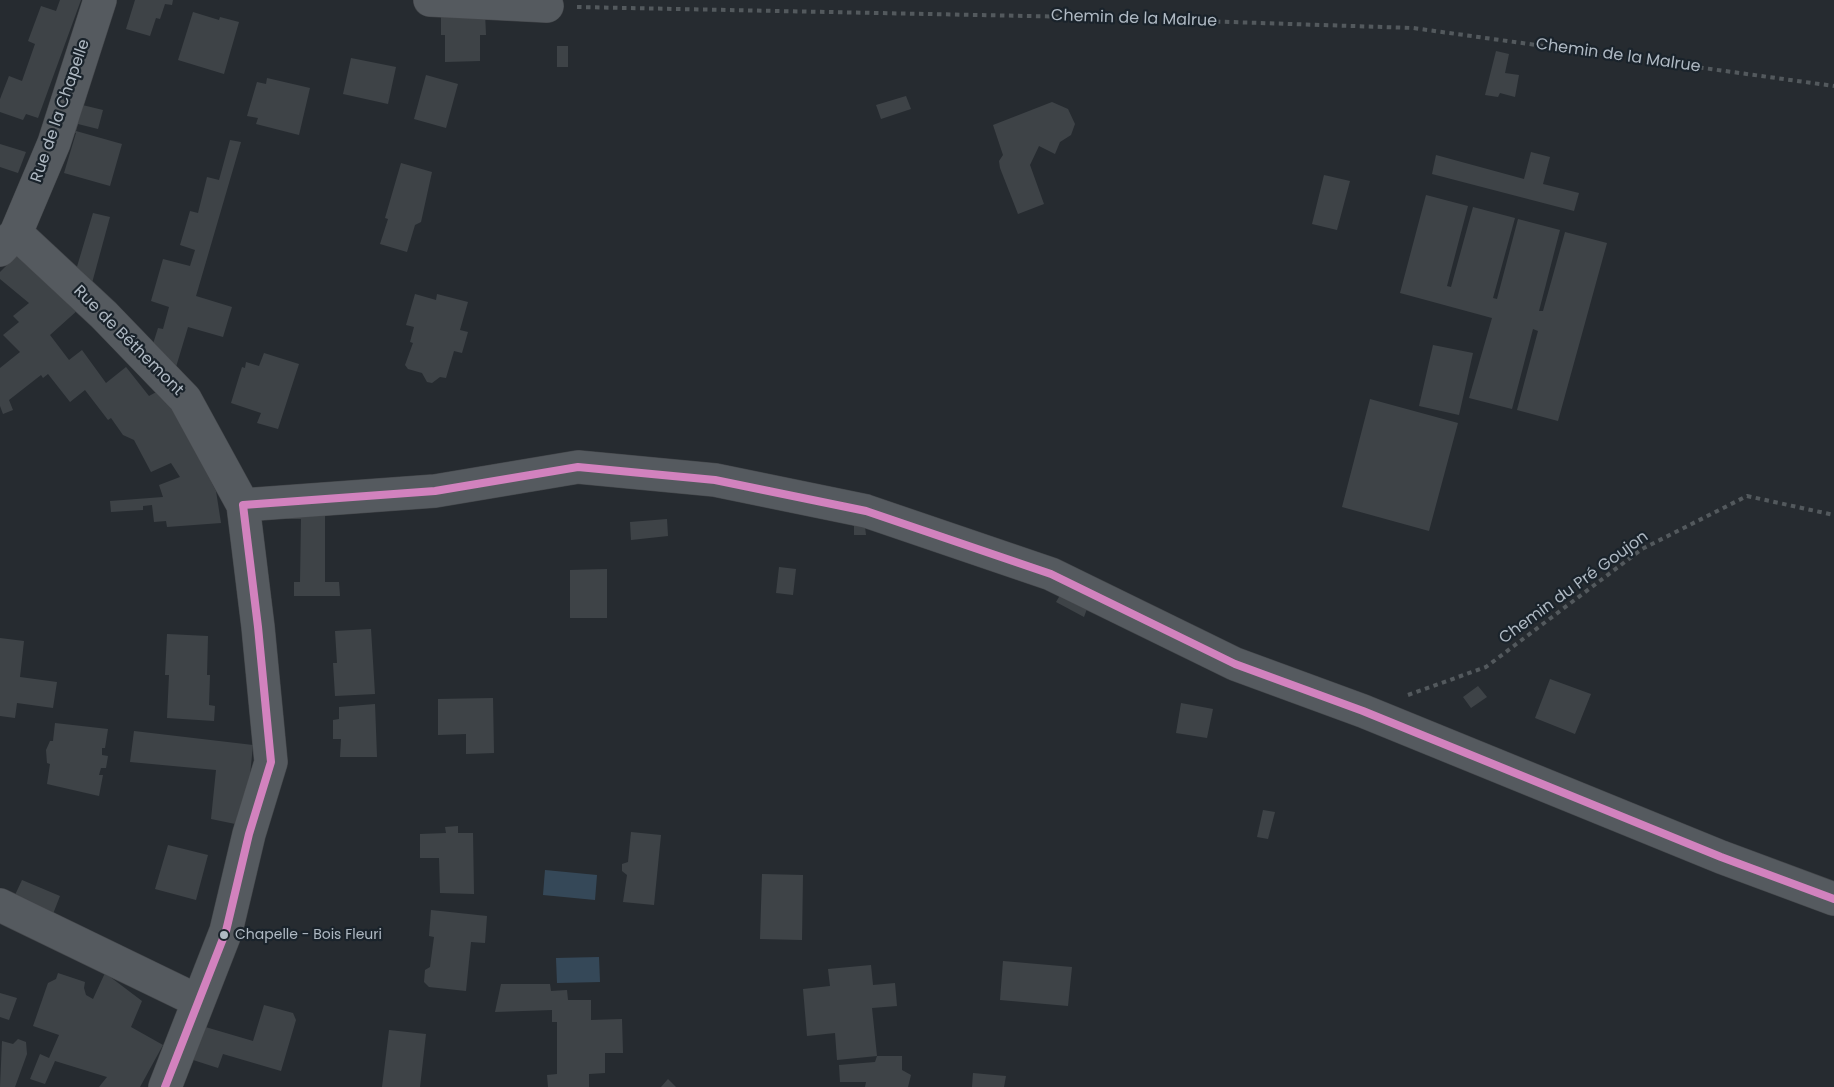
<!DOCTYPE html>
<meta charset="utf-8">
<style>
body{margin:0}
canvas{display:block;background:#262b30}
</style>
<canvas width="1834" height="1087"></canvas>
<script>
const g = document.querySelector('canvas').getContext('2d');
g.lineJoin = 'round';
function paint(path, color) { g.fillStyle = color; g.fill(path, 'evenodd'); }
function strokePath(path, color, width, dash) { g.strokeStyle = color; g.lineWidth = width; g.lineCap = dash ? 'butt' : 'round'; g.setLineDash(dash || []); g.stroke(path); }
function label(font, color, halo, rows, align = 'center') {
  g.font = font + ' Poppins,sans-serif'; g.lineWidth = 4.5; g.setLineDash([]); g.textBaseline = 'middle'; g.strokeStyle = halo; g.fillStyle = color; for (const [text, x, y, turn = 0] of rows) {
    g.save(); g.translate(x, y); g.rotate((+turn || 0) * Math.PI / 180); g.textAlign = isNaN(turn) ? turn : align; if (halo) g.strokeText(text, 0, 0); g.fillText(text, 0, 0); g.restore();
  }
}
const water = new Path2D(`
 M 545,870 L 597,875 L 595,900 L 543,895 Z
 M 599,957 L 600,982 L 557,983 L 556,958 Z`);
const building = new Path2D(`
 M 60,0 L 81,0 L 38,118 L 26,114 L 23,120 L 0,112 L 0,99 L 9,76 L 22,81 L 35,44 L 28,41 L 41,6 L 56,11 Z
 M 135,0 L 173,0 L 172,5 L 165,4 L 160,19 L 156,18 L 150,36 L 126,29 Z
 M 193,12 L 219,20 L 220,17 L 239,22 L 224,74 L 178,60 Z
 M 485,13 L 486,35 L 480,35 L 480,61 L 445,62 L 445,35 L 441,35 L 441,14 Z
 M 557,46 L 568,46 L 568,67 L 557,67 Z
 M 1496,51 L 1509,54 L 1505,73 L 1519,75 L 1515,97 L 1500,93 L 1498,97 L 1485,95 Z
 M 351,58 L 396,67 L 388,104 L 343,94 Z
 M 426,75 L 458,84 L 446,128 L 414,119 Z
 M 267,78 L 310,88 L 299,135 L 256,124 L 258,118 L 247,116 L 257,82 L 266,84 Z
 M 906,96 L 911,109 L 881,119 L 876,105 Z
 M 1052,102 L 1068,109 L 1075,124 L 1071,135 L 1060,142 L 1055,154 L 1039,146 L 1030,165 L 1044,204 L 1018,214 L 1000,168 L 999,161 L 1003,155 L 993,125 Z
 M 74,103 L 103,110 L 98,129 L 78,124 L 76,131 L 122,144 L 110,186 L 64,173 L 76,133 L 64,130 Z
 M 230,140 L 241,142 L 196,296 L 232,307 L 223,337 L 188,327 L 176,367 L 153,344 L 158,328 L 163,329 L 169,307 L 151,301 L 163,259 L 190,266 L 195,250 L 180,245 L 190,211 L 198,213 L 207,177 L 219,180 Z
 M 0,144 L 26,152 L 18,173 L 0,167 Z
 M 1531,152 L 1550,157 L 1543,184 L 1579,193 L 1574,211 L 1432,174 L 1436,155 L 1524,179 Z
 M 401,163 L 432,172 L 421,222 L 415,225 L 407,252 L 380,244 L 388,219 L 385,218 Z
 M 1324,175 L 1350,181 L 1337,230 L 1312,224 Z
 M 1426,195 L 1468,206 L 1447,286 L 1451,287 L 1473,207 L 1515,218 L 1493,298 L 1497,299 L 1518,219 L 1560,230 L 1539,311 L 1543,311 L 1565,232 L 1607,243 L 1558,421 L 1517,410 L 1538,331 L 1533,329 L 1512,409 L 1469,398 L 1492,318 L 1400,293 Z
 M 93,213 L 110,217 L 92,283 L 76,270 Z
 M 17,255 L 79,309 L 50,335 L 69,360 L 82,350 L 106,383 L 126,367 L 149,396 L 160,390 L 178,416 L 216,491 L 221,523 L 167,527 L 166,521 L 154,522 L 152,505 L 143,506 L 143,510 L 111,512 L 110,501 L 163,497 L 159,485 L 180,477 L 171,463 L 151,472 L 134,440 L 123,435 L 111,418 L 108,420 L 85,390 L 70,402 L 48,374 L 43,378 L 41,375 L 9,400 L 13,410 L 3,414 L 0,406 L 0,368 L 20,352 L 3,335 L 19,322 L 13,316 L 29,303 L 0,279 L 0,272 Z
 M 415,294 L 436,300 L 437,294 L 468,302 L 460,330 L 468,332 L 462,353 L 454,351 L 446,378 L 440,377 L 432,383 L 427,382 L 422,373 L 408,369 L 405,365 L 413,343 L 410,342 L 414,327 L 406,325 Z
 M 1433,345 L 1473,353 L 1459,415 L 1419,406 Z
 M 264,353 L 299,364 L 278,429 L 257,423 L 261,413 L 231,403 L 242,367 L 245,368 L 246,362 L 259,366 Z
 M 1370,399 L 1458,423 L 1429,531 L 1342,507 Z
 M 325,509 L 325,582 L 339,582 L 340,596 L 294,596 L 294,582 L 300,582 L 301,519 L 287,519 L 288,511 Z
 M 667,519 L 668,536 L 631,540 L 630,522 Z
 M 854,523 L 865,527 L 866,535 L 854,535 Z
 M 779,567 L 796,569 L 793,595 L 776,593 Z
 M 607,569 L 607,618 L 570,618 L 570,570 Z
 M 1062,592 L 1088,606 L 1084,617 L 1056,602 Z
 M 371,629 L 375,694 L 335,696 L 333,663 L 337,663 L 335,631 Z
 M 167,634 L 208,636 L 207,675 L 210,675 L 209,705 L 215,706 L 214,721 L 167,718 L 169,675 L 165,675 Z
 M 0,638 L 24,641 L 20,677 L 57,682 L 53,708 L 17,703 L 15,718 L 0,716 Z
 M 1550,679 L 1591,694 L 1575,734 L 1535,718 Z
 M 1478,686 L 1487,697 L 1471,708 L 1463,697 Z
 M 493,698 L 494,753 L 466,754 L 466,734 L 438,735 L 438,699 Z
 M 1181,703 L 1213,709 L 1207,738 L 1176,733 Z
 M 375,704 L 377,757 L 340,757 L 341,739 L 333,739 L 333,720 L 339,719 L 339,707 Z
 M 55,723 L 108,729 L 105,748 L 102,748 L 102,755 L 108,756 L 106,768 L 101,768 L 99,775 L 103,775 L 99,796 L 47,784 L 50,764 L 47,763 L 46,750 L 50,741 L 53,741 Z
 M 134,731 L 253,745 L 245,826 L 211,819 L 216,770 L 130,762 Z
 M 1263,810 L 1275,812 L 1268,839 L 1257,837 Z
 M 458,826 L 458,833 L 473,833 L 474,894 L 440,893 L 439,858 L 420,858 L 420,834 L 446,833 L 445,827 Z
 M 631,832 L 661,835 L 654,905 L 623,902 L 627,875 L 622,871 L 622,864 L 628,862 Z
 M 168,845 L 208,855 L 196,900 L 155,889 Z
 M 762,874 L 803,875 L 802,940 L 760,939 Z
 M 22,880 L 60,896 L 53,914 L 15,895 Z
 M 431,910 L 487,916 L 485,943 L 471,942 L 466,991 L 429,987 L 424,982 L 425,970 L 430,967 L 434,937 L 429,936 Z
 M 1003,961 L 1072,967 L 1068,1006 L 1000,1000 Z
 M 871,965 L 873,985 L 895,983 L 897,1006 L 872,1008 L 877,1056 L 837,1060 L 835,1033 L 807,1036 L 803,989 L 830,986 L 828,969 Z
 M 58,973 L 85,982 L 84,988 L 86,995 L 93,999 L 105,973 L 142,1001 L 131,1027 L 163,1045 L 140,1087 L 99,1087 L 107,1077 L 55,1061 L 45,1084 L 30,1079 L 40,1054 L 49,1058 L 59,1035 L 33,1026 L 48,983 L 56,979 Z
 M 501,984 L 550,984 L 551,991 L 567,990 L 568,1000 L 591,1000 L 591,1020 L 622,1019 L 623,1053 L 605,1053 L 605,1073 L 589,1074 L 589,1087 L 548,1087 L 547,1075 L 557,1074 L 557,1022 L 552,1022 L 552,1010 L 495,1012 Z
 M 0,993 L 17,998 L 9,1020 L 0,1017 Z
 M 264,1005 L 293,1013 L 296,1020 L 281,1071 L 223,1054 L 218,1068 L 190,1059 L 202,1026 L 253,1041 Z
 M 389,1030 L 426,1034 L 420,1087 L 382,1087 Z
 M 18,1039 L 26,1042 L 27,1054 L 15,1087 L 0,1087 L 2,1041 L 13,1044 Z
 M 877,1056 L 902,1056 L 902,1070 L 911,1075 L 908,1087 L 865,1087 L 866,1082 L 840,1082 L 839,1065 L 875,1062 Z
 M 973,1073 L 1006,1076 L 1004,1087 L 972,1087 Z
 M 668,1079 L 676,1087 L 661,1087 Z`);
const path = new Path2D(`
 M 577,7 L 1078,17 L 1413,28 L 1834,86
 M 1408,695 L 1486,667 L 1642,549 L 1747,496 L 1834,515`);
const minor = new Path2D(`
 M 430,0 L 547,6
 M 16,233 L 104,315 L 185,399 L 243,505 L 258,627 L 271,762 L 249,834 L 226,931 L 165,1087
 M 0,250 L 16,233 L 54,143 L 100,0
 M 243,505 L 435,491 L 578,467 L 715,480 L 866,511 L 1051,574 L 1235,664 L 1363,711 L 1721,857 L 1834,899
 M 0,905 L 198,1001`);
const bus1 = new Path2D(`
 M 165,1087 L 226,931 L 249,834 L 271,762 L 258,627 L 243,505 L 435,491 L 578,467 L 715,480 L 866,511 L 1051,574 L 1235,664 L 1363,711 L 1721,857 L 1834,899`);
const markers = [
 [224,935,5,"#afb9c3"]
];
const busNames = [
 ["Chapelle - Bois Fleuri",235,935]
];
const streetNames = [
 ["Chemin de la Malrue",1134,19,2],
 ["Chemin de la Malrue",1618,56,8],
 ["Rue de la Chapelle",61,111,-71],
 ["Rue de Béthemont",128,341,45],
 ["Chemin du Pré Goujon",1574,588,-36]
];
paint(water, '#354858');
paint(building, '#3e4347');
strokePath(minor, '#44474b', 34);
strokePath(path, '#53595d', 4, [4.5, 4.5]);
strokePath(minor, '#555a5f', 33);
strokePath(bus1, '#d282be', 8);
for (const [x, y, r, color] of markers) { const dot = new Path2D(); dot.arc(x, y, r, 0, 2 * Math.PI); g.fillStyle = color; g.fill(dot); strokePath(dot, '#1a232b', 2); }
label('14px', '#afb9c3', '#1a232b', busNames, 'left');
label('16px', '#afb9c3', '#1a232b', streetNames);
</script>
